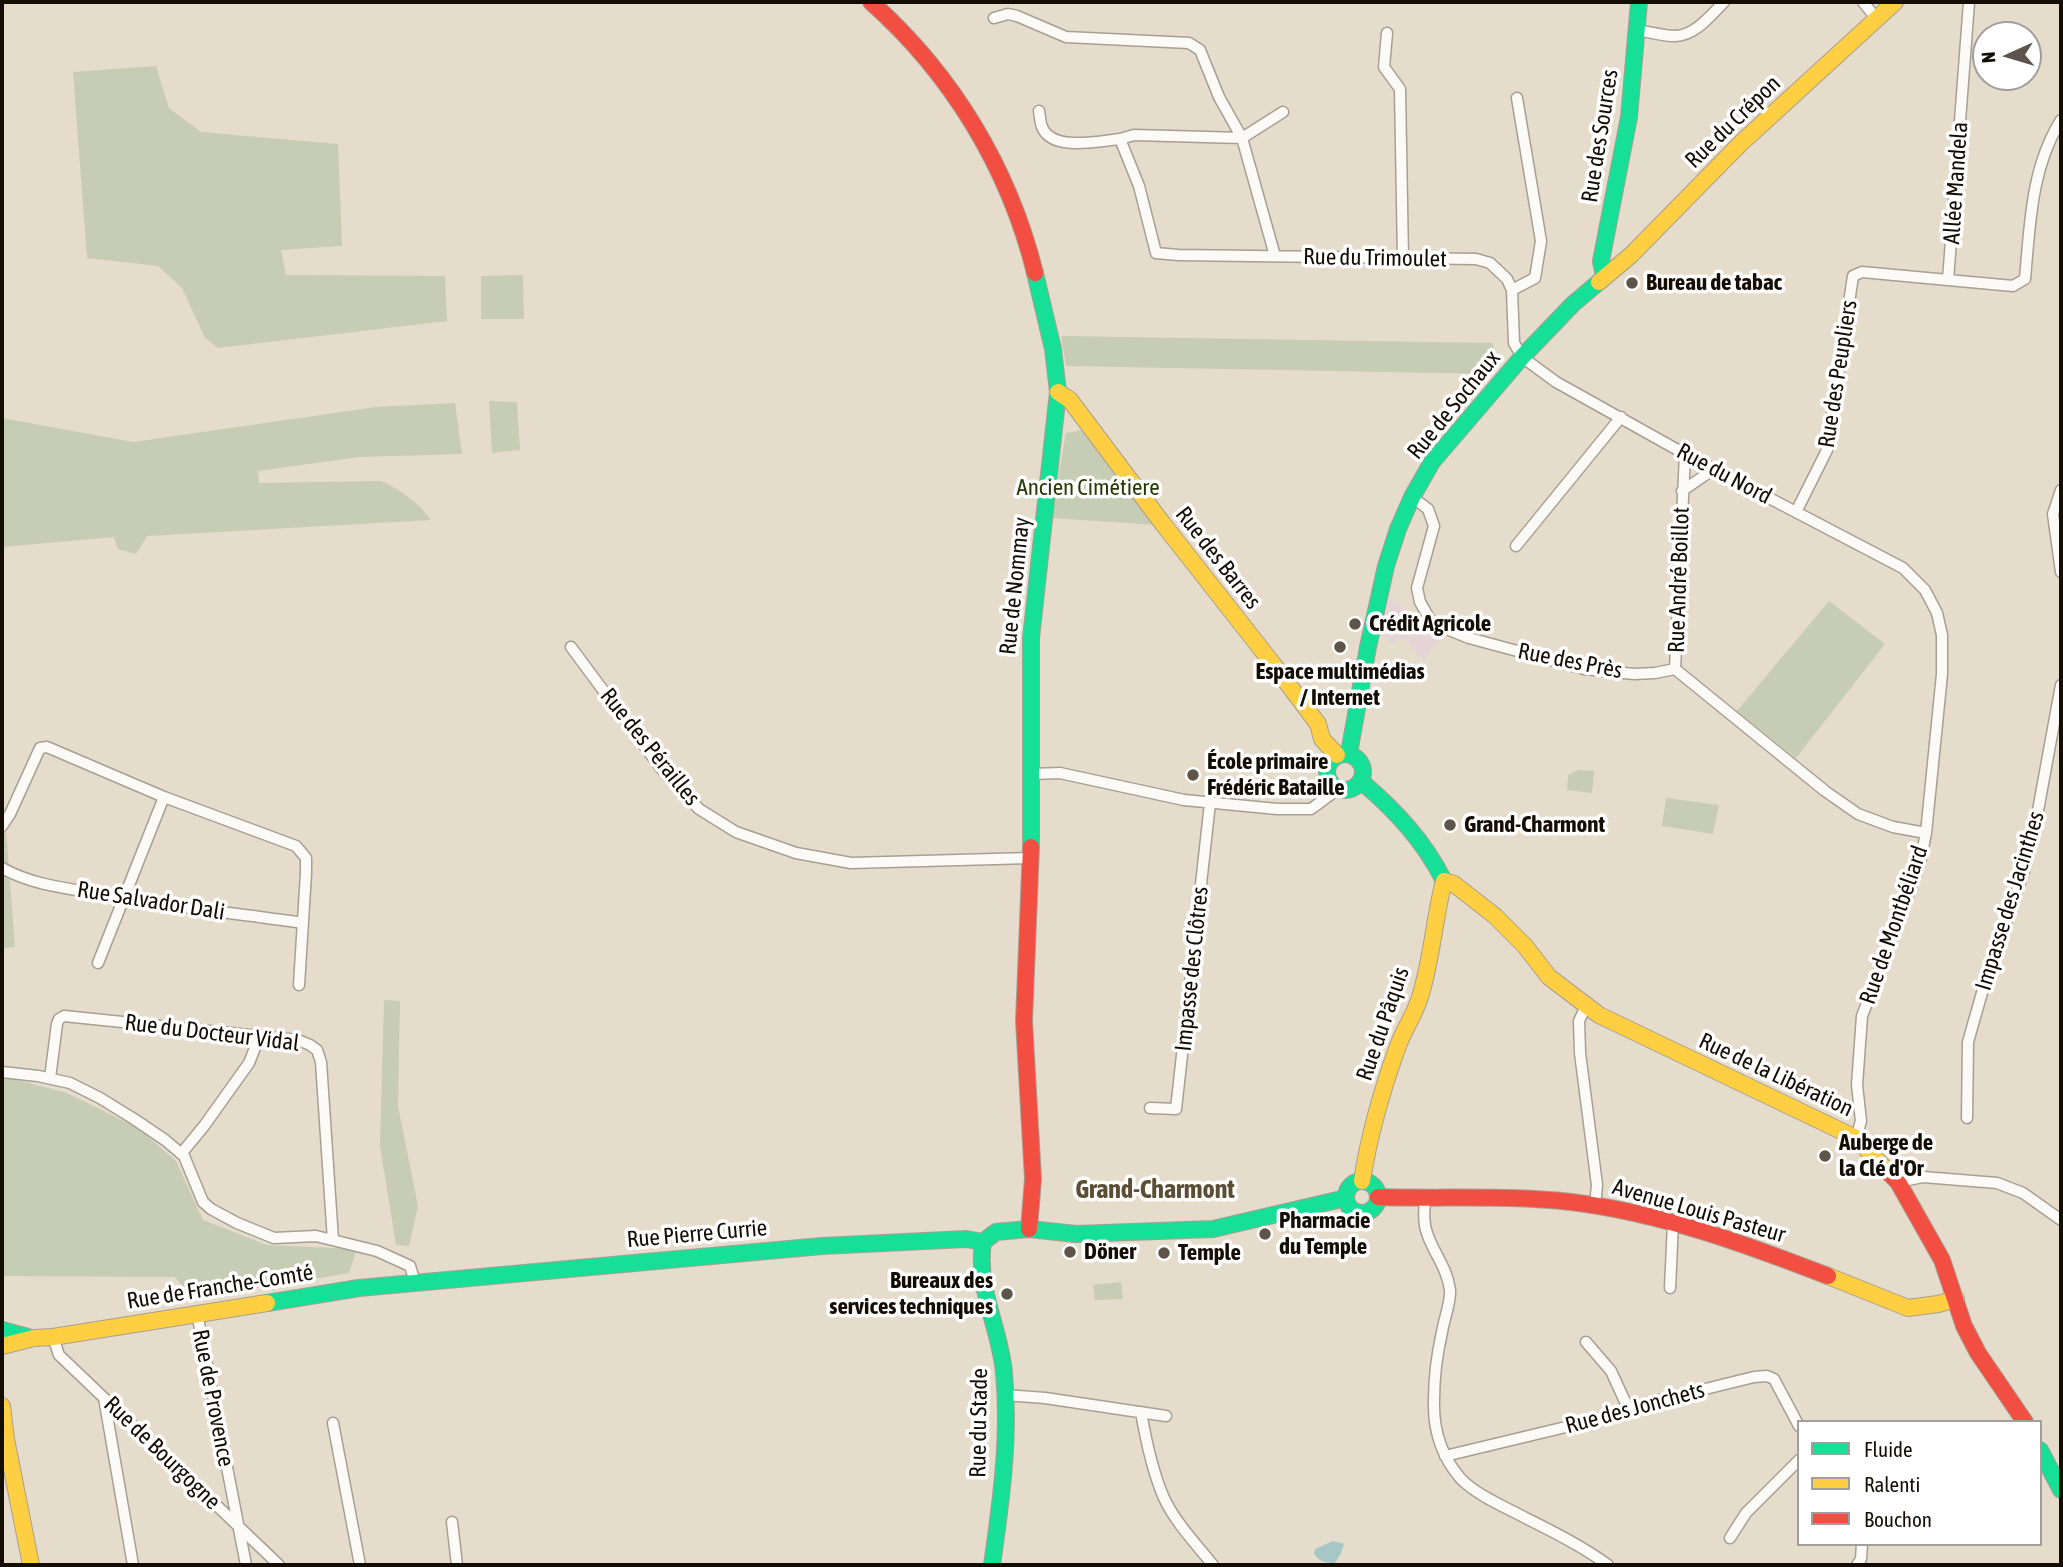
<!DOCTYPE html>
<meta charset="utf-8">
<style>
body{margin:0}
#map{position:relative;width:2063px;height:1567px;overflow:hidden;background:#e6dccc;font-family:"Asap Condensed",sans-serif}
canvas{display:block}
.frame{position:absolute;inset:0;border:4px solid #130d04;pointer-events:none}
.legend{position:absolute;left:1797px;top:1420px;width:245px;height:126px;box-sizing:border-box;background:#fff;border:2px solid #a19e9b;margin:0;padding:9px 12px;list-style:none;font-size:21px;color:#130d04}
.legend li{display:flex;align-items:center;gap:14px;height:35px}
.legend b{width:35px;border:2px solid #a19e9b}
.north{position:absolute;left:1972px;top:21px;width:70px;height:70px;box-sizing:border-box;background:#fff;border:2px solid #a19e9b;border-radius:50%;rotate:266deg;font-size:19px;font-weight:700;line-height:28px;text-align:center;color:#130d04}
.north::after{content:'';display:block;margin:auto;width:24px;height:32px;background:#5d554a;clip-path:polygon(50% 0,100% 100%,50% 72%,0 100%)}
</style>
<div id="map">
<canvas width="2063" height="1567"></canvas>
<div class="frame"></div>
<ul class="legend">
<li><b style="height:9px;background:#16e098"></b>Fluide</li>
<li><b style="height:9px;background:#ffcf43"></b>Ralenti</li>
<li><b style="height:9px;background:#f24e42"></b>Bouchon</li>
</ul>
<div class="north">N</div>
</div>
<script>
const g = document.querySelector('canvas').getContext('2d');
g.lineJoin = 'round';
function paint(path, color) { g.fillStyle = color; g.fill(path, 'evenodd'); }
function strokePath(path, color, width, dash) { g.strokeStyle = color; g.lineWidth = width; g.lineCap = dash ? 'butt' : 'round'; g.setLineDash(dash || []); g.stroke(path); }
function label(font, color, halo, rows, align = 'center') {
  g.font = font + ' "Asap Condensed",sans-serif'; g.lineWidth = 7; g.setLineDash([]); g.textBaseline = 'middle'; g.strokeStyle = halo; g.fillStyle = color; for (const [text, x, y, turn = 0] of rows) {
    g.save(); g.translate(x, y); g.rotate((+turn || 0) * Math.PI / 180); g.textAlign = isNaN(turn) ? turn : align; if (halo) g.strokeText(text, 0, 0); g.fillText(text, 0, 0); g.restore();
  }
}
const commercial = new Path2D(`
 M 1390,597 L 1440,638 L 1424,660 L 1410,648 L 1412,645 L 1403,638 L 1392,643 L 1381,634 Z`);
const green = new Path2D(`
 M 156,66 L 169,108 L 201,132 L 338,144 L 342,246 L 281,250 L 286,275 L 445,276 L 447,321 L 218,348 L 205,338 L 182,288 L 158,266 L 87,258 L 73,72 Z
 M 523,275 L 524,319 L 481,319 L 481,276 Z
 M 1061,336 L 1493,343 L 1496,370 L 1493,374 L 1066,366 Z
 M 489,401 L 517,402 L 520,450 L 492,453 Z
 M 455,403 L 462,454 L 359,457 L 258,471 L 259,483 L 381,481 C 401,490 418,502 431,520 L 147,536 L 136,554 L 118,549 L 114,537 L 2,547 L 2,418 L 133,442 L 376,407 Z
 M 1083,430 L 1157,525 L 1051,518 L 1066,433 Z
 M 1829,601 L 1885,644 L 1796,758 L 1737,711 Z
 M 1578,770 L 1594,771 L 1592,793 L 1567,790 L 1568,775 Z
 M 3,792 L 15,947 L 2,948 L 2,793 Z
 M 1666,798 L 1719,805 L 1713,834 L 1662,826 Z
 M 384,1000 L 400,1001 L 398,1106 L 418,1206 L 409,1246 L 396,1245 L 380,1146 Z
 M 2,1076 L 67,1093 L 138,1128 L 176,1161 L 203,1220 L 267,1245 L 357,1249 L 349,1273 L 192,1299 L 175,1277 L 2,1276 Z
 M 1121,1282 L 1123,1299 L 1095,1300 L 1093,1285 Z`);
const water = new Path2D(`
 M 1333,1541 L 1344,1544 L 1341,1553 L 1335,1563 C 1327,1563 1317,1561 1314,1553 L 1315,1549 Z`);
const street = new Path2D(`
 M 1863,2 L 1876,18
 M 994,18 L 1008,14 L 1017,16 L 1066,37 L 1189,43 L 1200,50 L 1219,97 L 1242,138 L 1275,256
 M 1637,30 C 1649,32 1663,36 1675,36 C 1695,36 1711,15 1724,2
 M 1387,33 L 1384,67 L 1400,89 L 1403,259
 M 1039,111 C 1040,116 1040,122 1042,127 C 1052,152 1099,141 1120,139
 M 1242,138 L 1134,135 L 1120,139 L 1139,186 L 1156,253 L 1178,255 L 1476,259 L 1490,263 L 1507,279 L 1512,290 L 1514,343 L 1522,357 L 1556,382 L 1685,454 L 1903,568 L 1925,590 L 1937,613 L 1942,635 L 1942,674 L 1926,833 L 1920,863 L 1862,1016 L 1857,1085 L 1861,1121 L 1856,1138
 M 1242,138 L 1283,112
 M 1948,280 L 1969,2
 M 1512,290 L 1535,278 L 1541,241 L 1517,98
 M 2061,490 L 2053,514 L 2061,572
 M 1682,491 L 1714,469
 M 1412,497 L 1428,509 L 1434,526 L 1417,588 L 1420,602 L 1432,623 L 1469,638 L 1584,669 L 1634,674 L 1655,673 L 1675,669 L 1825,791 L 1858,814 L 1893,827 L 1926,833
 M 1796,512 L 1827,450 L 1853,276 L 1862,272 L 2013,286 L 2025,279 C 2030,224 2031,168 2061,120
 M 1516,546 L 1621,417
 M 571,647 L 660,767 L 699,809 L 736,832 L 796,853 L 851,863 L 1030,858
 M 1675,669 L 1685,454
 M 1032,774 L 1060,773 L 1184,800 L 1277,809 L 1311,809 L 1330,795 L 1335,788
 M 2,826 L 10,814 L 40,748 L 47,747 L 164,797 L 296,846 L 306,858 L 306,873 L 299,985
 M 2,868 C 30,884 63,888 95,893 C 164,906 234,913 303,923
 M 98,963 L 164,797
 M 1586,1006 L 1579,1021 L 1580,1053 L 1597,1185 L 1595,1206
 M 2,1072 L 38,1076 L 70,1083 L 100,1098 L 134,1119 L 165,1140 L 184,1156 L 203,1202 L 211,1209 L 237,1223 L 274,1238 L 316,1236 L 377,1251 L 410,1266 L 415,1282
 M 50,1078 L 57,1024 L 59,1019 L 64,1016 L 298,1040 L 310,1045 L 317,1050 L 321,1062 L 333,1240
 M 1150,1108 L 1176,1109 L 1210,803
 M 1967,1118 L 1968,1042 L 1985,982 L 2025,868 L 2037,816 L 2061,685
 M 181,1154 L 204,1126 L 249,1063 L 260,1035
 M 1898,1182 L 1923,1177 L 1997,1183 L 2023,1193 L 2061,1220
 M 1425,1199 C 1424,1212 1423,1224 1428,1236 C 1435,1255 1447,1268 1450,1290 C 1451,1302 1444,1319 1442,1332 C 1437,1354 1434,1377 1434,1400 C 1433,1430 1441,1456 1461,1479 C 1474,1492 1494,1502 1510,1510 C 1543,1527 1578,1543 1608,1565
 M 1670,1288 L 1673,1223
 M 197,1313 L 246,1565
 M 53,1337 L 59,1355 L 279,1565
 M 1586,1342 L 1611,1371 L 1628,1408
 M 1005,1395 L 1045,1398 L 1166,1416
 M 104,1398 L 133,1565
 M 1141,1412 C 1146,1441 1152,1471 1164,1498 C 1175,1522 1196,1544 1213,1565
 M 333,1423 L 360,1565
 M 1445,1456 L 1620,1414 L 1628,1408 L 1754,1377 L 1767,1376 L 1774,1379 L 1799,1426
 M 452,1522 L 457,1565
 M 1730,1538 L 1746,1513 L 1799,1460
 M 1857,1565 L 1861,1559 L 1862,1544`);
const fast = new Path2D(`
 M 1604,277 L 1601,261 L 1629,117 L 1639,2
 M 1349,753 L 1368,647 L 1386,566 L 1398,529 L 1412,497 L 1432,462 L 1522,357 L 1573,304 L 1599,282
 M1327 772a18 18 0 1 1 36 0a18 18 0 1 1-36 0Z
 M 1362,782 C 1396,811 1424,841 1444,881
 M 1031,847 L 1031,638 L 1058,392 L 1053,349 L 1035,273
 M1346 1197a16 16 0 1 1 32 0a16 16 0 1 1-32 0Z
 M 983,1242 L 996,1232 L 1029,1229 L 1076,1234 L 1213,1229 L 1346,1198
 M 983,1242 C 976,1290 1000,1327 1004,1373 C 1010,1437 1001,1502 992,1565
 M 267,1303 L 359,1288 L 822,1246 L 966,1239 L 983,1242
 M 2,1330 L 28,1337
 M 2040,1450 L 2061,1490`);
const slow = new Path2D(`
 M 1599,282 L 1631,255 L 1740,144 L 1895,2
 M 1058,392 L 1070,400 L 1163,524 L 1273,664 L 1318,724 L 1322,739 L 1337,755
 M 1444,881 L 1454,884 L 1495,916 L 1525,946 L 1549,977 L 1599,1015 L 1856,1138 L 1888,1172
 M 1362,1181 C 1369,1135 1382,1090 1398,1046 C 1404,1029 1415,1014 1420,997 C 1432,959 1434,919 1444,881
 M 1828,1276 L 1908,1308 L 1938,1304 L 1956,1299
 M 2,1346 L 34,1338 L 53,1337 L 267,1303
 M 2,1406 L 6,1439 L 31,1565`);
const jam = new Path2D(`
 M 871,2 C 952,74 1009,168 1035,273
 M 1888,1172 L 1898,1182 L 1942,1260 L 1964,1326 L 1978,1353 L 2025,1422
 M 1378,1197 C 1442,1199 1507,1195 1571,1202 C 1661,1213 1745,1244 1828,1276
 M 1029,1229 L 1033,1179 L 1024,1021 L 1031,847`);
const markers = [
 [1632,283,7,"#5d554a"],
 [1355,624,7,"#5d554a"],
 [1340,647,7,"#5d554a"],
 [1193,775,7,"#5d554a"],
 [1450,825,7,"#5d554a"],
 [1825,1156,7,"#5d554a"],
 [1265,1234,7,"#5d554a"],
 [1070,1252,7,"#5d554a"],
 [1164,1253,7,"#5d554a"],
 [1007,1294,7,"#5d554a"]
];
const streetNames = [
 ["Rue du Crépon",1733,122,-44],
 ["Rue des Sources",1600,136,-81],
 ["Allée Mandela",1956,183,-86],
 ["Rue du Trimoulet",1375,258,1],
 ["Rue des Peupliers",1838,374,-81],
 ["Rue de Sochaux",1454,405,-51],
 ["Rue du Nord",1724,474,28],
 ["Rue des Barres",1218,558,52],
 ["Rue André Boillot",1679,580,-88],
 ["Rue de Nommay",1015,586,-84],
 ["Rue des Près",1570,661,11],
 ["Rue des Pérailles",650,747,51],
 ["Rue Salvador Dali",151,901,9],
 ["Impasse des Jacinthes",2010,901,-73],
 ["Rue de Montbéliard",1894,925,-71],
 ["Impasse des Clôtres",1192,969,-84],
 ["Rue du Pâquis",1383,1024,-71],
 ["Rue du Docteur Vidal",212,1033,7],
 ["Rue de la Libération",1776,1075,25],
 ["Avenue Louis Pasteur",1699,1211,16],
 ["Rue Pierre Currie",697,1234,-5],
 ["Rue de Franche-Comté",220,1287,-9],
 ["Rue de Provence",213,1398,79],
 ["Rue des Jonchets",1635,1408,-15],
 ["Rue du Stade",979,1423,-89],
 ["Rue de Bourgogne",162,1453,44]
];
const poiNames = [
 ["Bureau de tabac",1646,283],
 ["Crédit Agricole",1369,624],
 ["Espace multimédias",1340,672,"center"],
 ["/ Internet",1340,698,"center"],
 ["École primaire",1207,762],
 ["Frédéric Bataille",1207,788],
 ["Grand-Charmont",1464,825],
 ["Auberge de",1839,1143],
 ["la Clé d'Or",1839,1169],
 ["Pharmacie",1279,1221],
 ["du Temple",1279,1247],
 ["Döner",1084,1252],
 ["Temple",1178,1253],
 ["Bureaux des",993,1281,"right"],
 ["services techniques",993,1307,"right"]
];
const parkNames = [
 ["Ancien Cimétiere",1088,488]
];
const quarterNames = [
 ["Grand-Charmont",1155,1190]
];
paint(commercial, '#e5d5d6');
paint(green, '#c7ccb4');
paint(water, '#a7c6c6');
strokePath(street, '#a79f93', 13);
strokePath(fast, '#a79f93', 18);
strokePath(slow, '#a79f93', 18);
strokePath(jam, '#a79f93', 18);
strokePath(street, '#fbfaf7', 10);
strokePath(fast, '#16e098', 16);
strokePath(slow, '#ffcf43', 16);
strokePath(jam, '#f24e42', 16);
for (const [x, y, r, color] of markers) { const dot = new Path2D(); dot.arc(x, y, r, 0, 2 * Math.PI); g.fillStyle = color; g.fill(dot); strokePath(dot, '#fff', 2.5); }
label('23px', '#130d04', '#fff', streetNames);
label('bold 23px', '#130d04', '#fff', poiNames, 'left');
label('23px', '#243b06', '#fff', parkNames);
label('bold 26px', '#5c4e35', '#fff', quarterNames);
</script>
